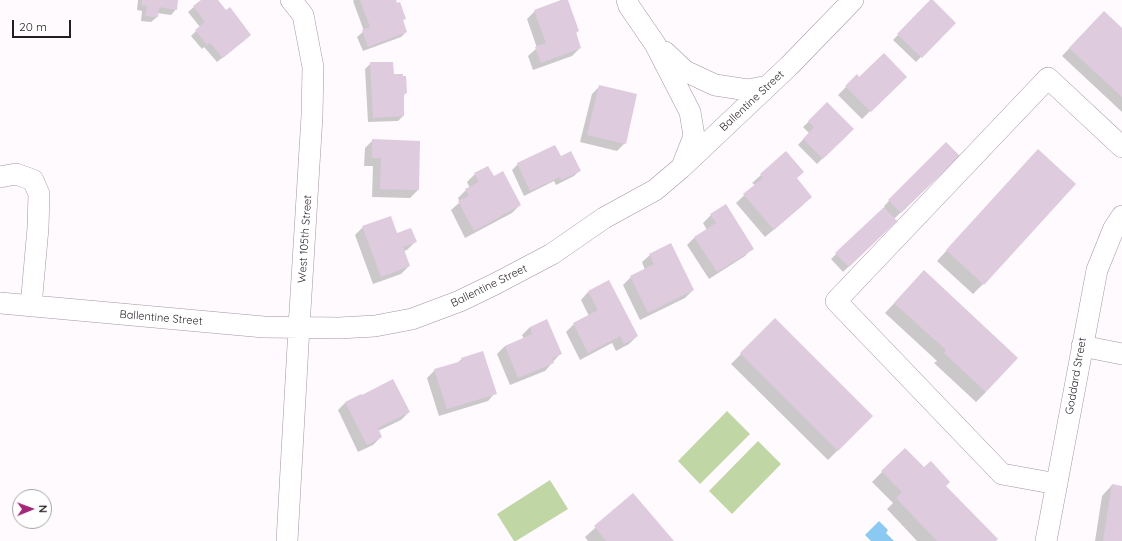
<!DOCTYPE html>
<style>
body{margin:0}
#map{position:relative;width:1122px;height:541px;overflow:hidden;background:#fefafd;font-family:Quicksand,sans-serif}
canvas{display:block}
.north{position:absolute;left:12px;top:489px;width:40px;height:40px;box-sizing:border-box;background:#fff;border:1px solid #a7a5a7;border-radius:50%;rotate:89deg;font-size:11px;font-weight:700;line-height:16px;text-align:center;color:#241d24}
.north::after{content:'';display:block;margin:auto;width:14px;height:18px;background:#a42678;clip-path:polygon(50% 0,100% 100%,50% 72%,0 100%)}
.scale{position:absolute;left:12px;top:20px;width:59px;height:18px;box-sizing:border-box;border:2px solid #241d24;border-top:0;padding-left:5px;font-size:12px;line-height:14px;white-space:nowrap;color:#241d24;-webkit-text-stroke:3px #fff;paint-order:stroke}
</style>
<div id="map">
<canvas width="1122" height="541"></canvas>
<div class="north">N</div>
<div class="scale">20 m</div>
</div>
<script>
const g = document.querySelector('canvas').getContext('2d');
g.lineJoin = 'round';
function paint(path, color) { g.fillStyle = color; g.fill(path, 'evenodd'); }
function strokePath(path, color, width, dash) { g.strokeStyle = color; g.lineWidth = width; g.lineCap = dash ? 'butt' : 'round'; g.setLineDash(dash || []); g.stroke(path); }
function label(font, color, halo, rows, align = 'center') {
  g.font = font + ' Quicksand,sans-serif'; g.lineWidth = 4; g.setLineDash([]); g.textBaseline = 'middle'; g.strokeStyle = halo; g.fillStyle = color; for (const [text, x, y, turn = 0] of rows) {
    g.save(); g.translate(x, y); g.rotate((+turn || 0) * Math.PI / 180); g.textAlign = isNaN(turn) ? turn : align; if (halo) g.strokeText(text, 0, 0); g.fillText(text, 0, 0); g.restore();
  }
}
const green = new Path2D(`
 M 727,411 L 750,434 L 700,484 L 678,461 Z
 M 758,441 L 781,464 L 732,514 L 709,491 Z
 M 550,480 L 568,509 L 516,541 L 514,541 L 497,514 Z`);
const water = new Path2D(`
 M 879,521 L 888,530 L 886,533 L 894,541 L 871,541 L 865,535 Z`);
const shadow = new Path2D(`
 M 138,0 L 177,0 L 176,9 L 171,15 L 157,13 L 157,17 L 151,22 L 141,21 L 142,11 L 137,10 Z
 M 202,0 L 216,0 L 245,40 L 217,62 L 204,47 L 202,49 L 191,36 L 200,27 L 188,12 Z
 M 354,0 L 395,0 L 406,32 L 401,37 L 363,51 L 357,37 L 364,31 L 353,1 Z
 M 564,0 L 567,0 L 578,31 L 575,34 L 580,48 L 572,56 L 533,70 L 528,56 L 537,48 L 527,19 L 535,11 Z
 M 932,0 L 954,23 L 916,62 L 893,40 Z
 M 1096,20 L 1122,29 L 1122,112 L 1062,56 Z
 M 371,63 L 393,75 L 406,93 L 403,96 L 403,116 L 398,121 L 368,122 L 365,69 Z
 M 857,76 L 859,78 L 905,77 L 862,119 L 838,95 Z
 M 600,86 L 625,143 L 617,151 L 580,142 L 592,94 Z
 M 827,104 L 852,129 L 817,164 L 798,145 L 809,133 L 803,127 Z
 M 373,140 L 418,190 L 410,198 L 372,197 L 373,166 L 364,166 L 365,148 Z
 M 946,144 L 958,156 L 894,219 L 896,221 L 843,272 L 831,259 L 885,207 L 884,206 Z
 M 786,153 L 796,179 L 803,205 L 765,237 L 736,203 L 755,185 L 752,183 Z
 M 560,157 L 579,171 L 574,176 L 556,185 L 554,181 L 524,196 L 512,170 L 518,164 Z
 M 1028,161 L 983,284 L 973,294 L 937,261 Z
 M 475,174 L 493,177 L 520,205 L 512,213 L 465,238 L 451,210 L 460,202 L 458,198 L 466,190 L 470,188 L 467,182 Z
 M 726,206 L 752,248 L 745,256 L 709,279 L 687,245 L 695,237 L 707,230 L 703,223 L 711,215 Z
 M 363,227 L 396,234 L 415,242 L 407,250 L 404,251 L 409,266 L 401,274 L 373,284 L 355,235 Z
 M 650,255 L 693,290 L 685,298 L 640,320 L 623,285 L 631,277 L 645,270 L 642,262 Z
 M 914,282 L 986,392 L 976,402 L 934,363 L 937,361 L 885,313 Z
 M 588,292 L 637,336 L 629,344 L 616,351 L 612,343 L 580,360 L 566,332 L 574,324 L 589,316 L 581,300 Z
 M 775,320 L 872,416 L 828,460 L 731,364 Z
 M 530,327 L 560,354 L 545,371 L 510,385 L 497,354 L 505,346 L 524,339 L 522,335 Z
 M 462,359 L 495,393 L 488,401 L 439,416 L 427,378 L 435,370 L 457,363 Z
 M 346,402 L 409,412 L 401,420 L 378,431 L 381,437 L 373,445 L 358,452 L 338,410 Z
 M 905,449 L 924,468 L 945,486 L 995,541 L 917,541 L 887,509 L 893,503 L 872,482 Z
 M 1112,485 L 1122,487 L 1122,541 L 1095,541 L 1102,496 Z
 M 633,494 L 673,541 L 588,541 L 585,537 Z`);
const building = new Path2D(`
 M 142,0 L 178,0 L 177,10 L 159,7 L 158,17 L 145,16 L 147,6 L 141,5 Z
 M 201,0 L 218,0 L 226,10 L 230,7 L 251,35 L 223,58 L 210,43 L 207,45 L 195,30 L 205,22 L 193,6 Z
 M 360,0 L 396,0 L 397,3 L 400,2 L 406,19 L 403,20 L 407,32 L 368,47 L 362,30 L 370,27 Z
 M 561,0 L 568,0 L 579,31 L 576,32 L 581,48 L 541,63 L 535,47 L 546,43 L 534,10 Z
 M 930,0 L 933,0 L 956,23 L 922,58 L 897,34 Z
 M 1104,11 L 1122,28 L 1122,97 L 1069,48 Z
 M 884,53 L 907,77 L 871,112 L 845,86 L 857,74 L 859,77 Z
 M 370,62 L 393,62 L 394,74 L 403,74 L 403,76 L 406,76 L 407,93 L 404,94 L 404,116 L 373,118 Z
 M 599,85 L 637,94 L 626,144 L 587,135 Z
 M 827,102 L 854,129 L 823,159 L 803,139 L 814,127 L 808,121 Z
 M 372,139 L 420,141 L 419,190 L 380,189 L 381,158 L 372,158 Z
 M 946,142 L 960,156 L 901,213 L 888,200 Z
 M 555,145 L 561,156 L 571,151 L 581,171 L 561,180 L 560,177 L 530,191 L 517,163 Z
 M 1038,149 L 1076,184 L 984,285 L 946,250 Z
 M 786,151 L 804,172 L 797,178 L 812,197 L 774,230 L 743,194 L 763,178 L 760,174 Z
 M 488,166 L 494,176 L 503,171 L 521,205 L 474,231 L 458,201 L 469,196 L 465,189 L 479,182 L 474,173 Z
 M 726,204 L 754,249 L 717,272 L 694,237 L 716,223 L 710,214 Z
 M 884,207 L 897,221 L 849,267 L 835,253 Z
 M 391,216 L 397,233 L 411,228 L 417,242 L 403,247 L 410,266 L 381,277 L 362,226 Z
 M 671,243 L 694,290 L 648,313 L 630,276 L 654,264 L 649,254 Z
 M 924,270 L 1018,358 L 986,392 L 944,353 L 946,350 L 894,303 Z
 M 609,280 L 638,336 L 624,344 L 620,336 L 588,353 L 573,323 L 598,310 L 588,291 Z
 M 775,318 L 873,416 L 838,451 L 740,353 Z
 M 547,319 L 562,354 L 552,358 L 554,363 L 518,378 L 505,346 L 532,334 L 530,327 Z
 M 483,351 L 497,394 L 447,409 L 434,369 L 462,361 L 461,358 Z
 M 393,379 L 410,412 L 378,428 L 382,437 L 367,445 L 345,402 L 361,394 L 362,395 Z
 M 905,448 L 924,467 L 931,461 L 950,482 L 946,486 L 998,539 L 996,541 L 937,541 L 896,498 L 902,492 L 881,471 Z
 M 1112,484 L 1122,486 L 1122,541 L 1103,541 Z
 M 633,493 L 674,541 L 606,541 L 594,526 Z`);
const minor = new Path2D(`
 M 627,0 L 629,6 L 655,44 L 690,112 L 694,136 L 683,164
 M 665,52 L 685,71 L 715,85 L 748,90 L 768,86
 M 0,177 L 16,174 L 33,180 L 39,194 L 38,228 L 31,306
 M 0,303 L 264,327 L 339,328 L 375,326 L 412,319 L 460,301 L 495,284 L 552,254 L 604,218 L 655,190 L 681,168 L 789,66 L 853,0
 M 1082,346 L 1122,354
 M 1057,484 L 1002,474 L 836,301 L 1048,78 L 1122,147
 M 287,541 L 299,327 L 312,116 L 313,67 L 303,15 L 291,0
 M 1046,541 L 1097,270 L 1114,228 L 1122,216`);
const streetNames = [
 ["Ballentine Street",752,101,-43],
 ["West 105th Street",305,239,-86],
 ["Ballentine Street",489,286,-26],
 ["Ballentine Street",161,318,5],
 ["Goddard Street",1076,376,-80]
];
paint(green, '#c0d6a5');
paint(water, '#8acaf2');
paint(shadow, '#0003');
paint(building, '#decbde');
strokePath(minor, '#a593a5', 22);
strokePath(minor, '#fff', 21);
label('11px', '#241d24', '#fff', streetNames);
</script>
